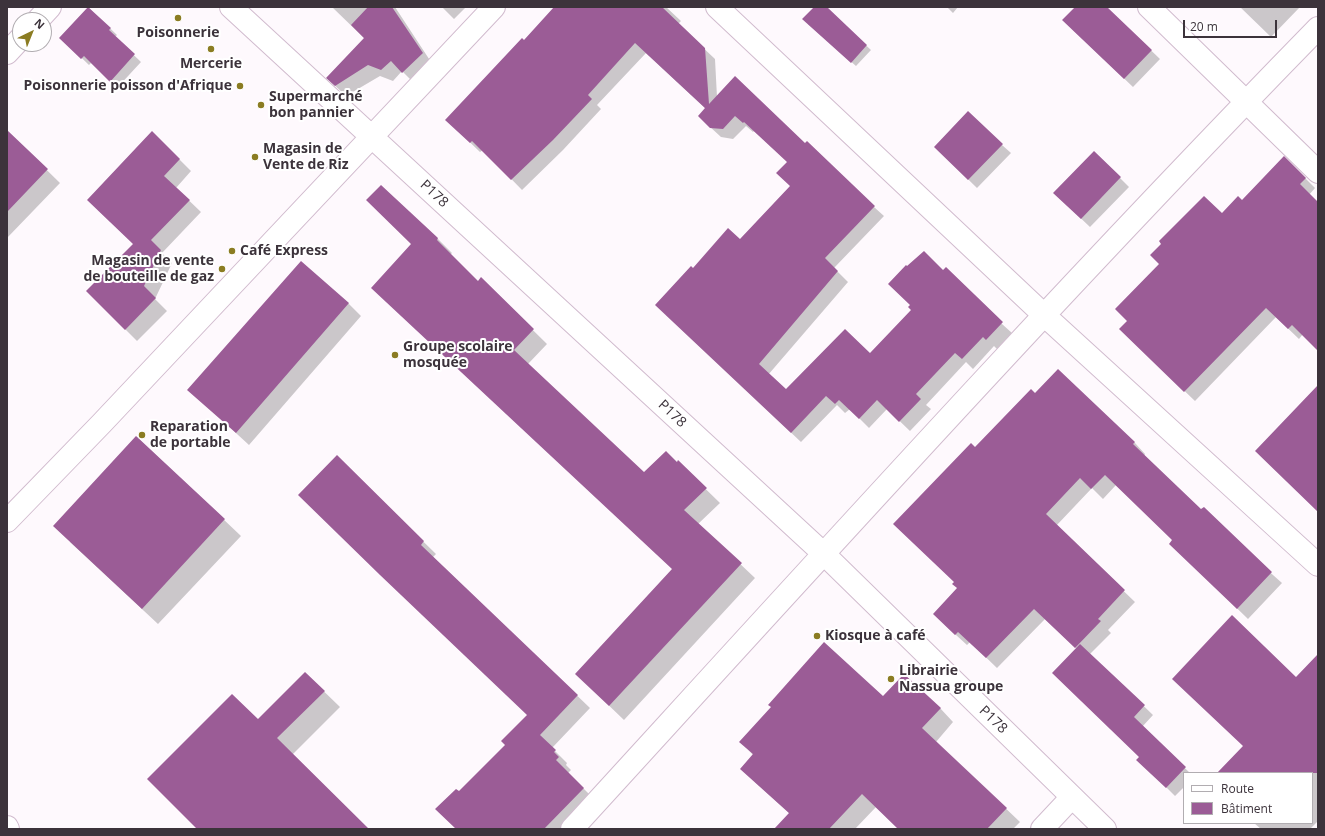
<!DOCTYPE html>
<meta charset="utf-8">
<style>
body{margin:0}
#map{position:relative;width:1325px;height:836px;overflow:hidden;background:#fef9fd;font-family:"Open Sans",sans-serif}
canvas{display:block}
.frame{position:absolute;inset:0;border:8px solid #3c333b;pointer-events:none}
.legend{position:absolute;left:1183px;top:772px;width:130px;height:52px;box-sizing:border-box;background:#fff;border:1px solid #b1adb1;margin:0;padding:5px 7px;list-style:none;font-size:12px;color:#3c333b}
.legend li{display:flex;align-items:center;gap:8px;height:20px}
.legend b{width:20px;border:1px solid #b1adb1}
.north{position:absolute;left:12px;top:12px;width:40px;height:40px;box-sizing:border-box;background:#fff;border:1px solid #b1adb1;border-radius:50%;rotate:43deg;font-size:11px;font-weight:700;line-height:16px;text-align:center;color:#3c333b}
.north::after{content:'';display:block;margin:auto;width:14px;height:18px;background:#8b7c22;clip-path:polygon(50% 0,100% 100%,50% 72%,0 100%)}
.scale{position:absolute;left:1183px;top:20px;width:94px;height:18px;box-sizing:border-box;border:2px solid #3c333b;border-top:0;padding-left:5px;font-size:12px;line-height:14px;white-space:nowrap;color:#3c333b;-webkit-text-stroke:3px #fff;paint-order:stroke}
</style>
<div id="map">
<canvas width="1325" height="836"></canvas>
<div class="frame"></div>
<ul class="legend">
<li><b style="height:5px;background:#fff"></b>Route</li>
<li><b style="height:11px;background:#9b5c96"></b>Bâtiment</li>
</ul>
<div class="north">N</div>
<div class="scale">20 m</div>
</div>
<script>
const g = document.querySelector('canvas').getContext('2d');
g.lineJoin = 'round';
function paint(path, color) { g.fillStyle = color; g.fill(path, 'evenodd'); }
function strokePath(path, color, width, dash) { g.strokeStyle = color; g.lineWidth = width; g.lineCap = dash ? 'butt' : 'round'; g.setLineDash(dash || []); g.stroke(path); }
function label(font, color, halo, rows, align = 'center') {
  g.font = font + ' "Open Sans",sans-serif'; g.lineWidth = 4; g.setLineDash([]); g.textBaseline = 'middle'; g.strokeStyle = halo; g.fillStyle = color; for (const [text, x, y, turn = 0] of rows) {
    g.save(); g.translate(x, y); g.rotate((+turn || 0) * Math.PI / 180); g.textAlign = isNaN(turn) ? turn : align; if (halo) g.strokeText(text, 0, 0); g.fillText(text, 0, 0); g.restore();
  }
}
const shadow = new Path2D(`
 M 332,7 L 395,7 L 433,65 L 414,83 L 402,71 L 393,81 L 380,76 L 346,96 L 327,78 L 365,39 Z
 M 442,7 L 466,7 L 454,19 Z
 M 556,7 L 666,7 L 681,21 L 678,24 L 715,59 L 717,97 L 805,145 L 884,216 L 834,268 L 848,282 L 768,375 L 786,391 L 870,355 L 912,310 L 943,271 L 1012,333 L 997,349 L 994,346 L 973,369 L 966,362 L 926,405 L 931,409 L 910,431 L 887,409 L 869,428 L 850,409 L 845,413 L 837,405 L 801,442 L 666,315 L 693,269 L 740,240 L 791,186 L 788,162 L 754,131 L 753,132 L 746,126 L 733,139 L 721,137 L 709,126 L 706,109 L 646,53 L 597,105 L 601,109 L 563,150 L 522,190 L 483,150 L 480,152 L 457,130 L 524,41 Z
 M 815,7 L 825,7 L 871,50 L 856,66 L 808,24 Z
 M 947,7 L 958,7 L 953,13 Z
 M 1076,7 L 1106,7 L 1160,59 L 1133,87 L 1072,29 Z
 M 1240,7 L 1300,7 L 1271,37 Z
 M 89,8 L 117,35 L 115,37 L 141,62 L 117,88 L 91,63 L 89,65 L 61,38 Z
 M 7,131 L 60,183 L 7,238 Z
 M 1002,145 L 1011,153 L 977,188 L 935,147 Z
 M 1094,152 L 1129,187 L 1090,227 L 1054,193 Z
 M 1284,157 L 1315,188 L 1309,195 L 1318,203 L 1318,349 L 1303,334 L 1299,339 L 1276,317 L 1195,401 L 1130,339 L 1222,214 L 1242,201 Z
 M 179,159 L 191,171 L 176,188 L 201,212 L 162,253 L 172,263 L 155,299 L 167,311 L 137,341 L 87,291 L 134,244 L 100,212 Z
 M 381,186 L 438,239 L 452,253 L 450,255 L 478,282 L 481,279 L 547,344 L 528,364 L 644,474 L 678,462 L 720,503 L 698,524 L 755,578 L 624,720 L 576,674 L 673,569 L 412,245 Z
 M 348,303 L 361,316 L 249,445 L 189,390 Z
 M 1058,370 L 1135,443 L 1145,454 L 1144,456 L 1201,511 L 1282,583 L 1248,619 L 1181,554 L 1173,540 L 1116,485 L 1103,499 L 1092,488 L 1056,526 L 1135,602 L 1108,630 L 1111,633 L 1090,654 L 1153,715 L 1142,727 L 1190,773 L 1184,773 L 1184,787 L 1175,796 L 1147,768 L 1077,649 L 1045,619 L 997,668 L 970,642 L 967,645 L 945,625 L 958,588 L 955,582 L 975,448 L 1035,394 Z
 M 137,437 L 241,536 L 158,624 L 70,542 Z
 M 337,457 L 436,554 L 433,557 L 590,708 L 552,748 L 567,763 L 566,765 L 571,770 L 568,773 L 596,801 L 568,829 L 457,829 L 459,793 L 506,745 L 528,715 Z
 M 1318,655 L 1318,821 L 1310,829 L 1261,829 L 1254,823 L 1312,823 L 1312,773 L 1219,773 L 1244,747 L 1296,678 Z
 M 305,673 L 340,707 L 292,755 L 367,829 L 199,829 L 258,721 Z
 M 883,698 L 940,708 L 953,722 L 936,742 L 1020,822 L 1013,829 L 899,829 L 876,807 L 855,829 L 779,829 L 790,814 L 755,782 L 753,755 L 741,742 Z`);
const building = new Path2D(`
 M 88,7 L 111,28 L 109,30 L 135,54 L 110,82 L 84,56 L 81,59 L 59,38 Z
 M 368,7 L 392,7 L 423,53 L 402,73 L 391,61 L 381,70 L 368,65 L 335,86 L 326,78 L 364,38 L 351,25 Z
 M 554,7 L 662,7 L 705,48 L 709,104 L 735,76 L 805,143 L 807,141 L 875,206 L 825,258 L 838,271 L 759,364 L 786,389 L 845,329 L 870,353 L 911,310 L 908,307 L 910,305 L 888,284 L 906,265 L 907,266 L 924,251 L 943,270 L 946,267 L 1003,322 L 986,340 L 983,337 L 962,359 L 955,353 L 916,394 L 921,399 L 899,422 L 877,400 L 859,419 L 839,400 L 835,404 L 826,396 L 791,433 L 655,305 L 691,266 L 693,268 L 728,228 L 740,239 L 790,186 L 776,173 L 787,162 L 744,122 L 743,123 L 735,116 L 723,129 L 710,128 L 698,116 L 705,108 L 635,43 L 588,95 L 592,99 L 553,140 L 511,180 L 472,141 L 470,143 L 445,120 L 522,38 L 524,40 Z
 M 814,7 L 827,7 L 867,45 L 851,63 L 802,19 Z
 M 1075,7 L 1107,7 L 1152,50 L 1124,79 L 1062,20 Z
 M 968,111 L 1003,144 L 968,180 L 934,147 Z
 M 7,130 L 48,169 L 7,212 Z
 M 152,131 L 180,159 L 164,176 L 190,200 L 151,240 L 161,250 L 144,286 L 156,298 L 125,330 L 86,291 L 133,244 L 87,200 Z
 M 1094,151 L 1121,177 L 1081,219 L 1053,193 Z
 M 1284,156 L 1306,178 L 1300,184 L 1318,202 L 1318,351 L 1292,325 L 1288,329 L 1266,308 L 1184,392 L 1119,329 L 1127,321 L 1115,309 L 1159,264 L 1150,255 L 1161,244 L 1159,241 L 1204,196 L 1222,213 L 1238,196 L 1242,200 Z
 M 381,185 L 438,238 L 437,240 L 478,281 L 481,277 L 534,329 L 514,350 L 644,472 L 666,451 L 677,462 L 678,460 L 707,488 L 684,510 L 742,563 L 609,706 L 575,674 L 672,569 L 371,288 L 411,244 L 366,200 Z
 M 301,261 L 349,303 L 236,433 L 187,390 Z
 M 1058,369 L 1135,442 L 1133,444 L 1201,509 L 1204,507 L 1272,572 L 1237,609 L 1169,544 L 1172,540 L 1105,475 L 1091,489 L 1080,478 L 1046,514 L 1125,590 L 1098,619 L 1101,621 L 1075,648 L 1034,609 L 986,658 L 958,632 L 955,635 L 933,614 L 957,588 L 952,584 L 954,582 L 893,524 L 971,443 L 975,447 L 1031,389 L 1035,393 Z
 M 1318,385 L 1318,512 L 1255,451 Z
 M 136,436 L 225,519 L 142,609 L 53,526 Z
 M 337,455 L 424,541 L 421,545 L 578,695 L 540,735 L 556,750 L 554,752 L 559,757 L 556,760 L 584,788 L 544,829 L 456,829 L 435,809 L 456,789 L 459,791 L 505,745 L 501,741 L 527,715 L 380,575 L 298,495 Z
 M 1232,615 L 1296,677 L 1318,654 L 1318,773 L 1217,773 L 1243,746 L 1172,679 Z
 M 824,642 L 883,696 L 904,674 L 941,708 L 922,728 L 1007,808 L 987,829 L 898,829 L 862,794 L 829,829 L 774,829 L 789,813 L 740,769 L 753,754 L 739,742 L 771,707 L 768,705 Z
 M 1080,644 L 1145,705 L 1134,717 L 1186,767 L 1166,788 L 1136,760 L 1139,757 L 1052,673 Z
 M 305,672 L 325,691 L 277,738 L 369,829 L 197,829 L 147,779 L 232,694 L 258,719 Z`);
const minor = new Path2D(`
 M 231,7 L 824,554 L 1105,829
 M 717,7 L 1044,315 L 1318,565
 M 1149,7 L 1318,172
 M 38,20 L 50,7
 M 7,53 L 20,39
 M 7,521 L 102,423 L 494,7
 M 7,827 L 8,829
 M 572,829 C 818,560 1063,289 1318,28
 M 1042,829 L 1072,797`);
const markers = [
 [178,18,4,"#8b7c22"],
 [211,49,4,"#8b7c22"],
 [240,86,4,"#8b7c22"],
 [261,105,4,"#8b7c22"],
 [255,157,4,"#8b7c22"],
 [232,251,4,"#8b7c22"],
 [222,269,4,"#8b7c22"],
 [395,355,4,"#8b7c22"],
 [142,435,4,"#8b7c22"],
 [817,636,4,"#8b7c22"],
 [891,679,4,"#8b7c22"]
];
const poiNames = [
 ["Poisonnerie",178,33,"center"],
 ["Mercerie",211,64,"center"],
 ["Poisonnerie poisson d'Afrique",232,86,"right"],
 ["Supermarché",269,97],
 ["bon pannier",269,113],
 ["Magasin de",263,149],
 ["Vente de Riz",263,165],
 ["Café Express",240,251],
 ["Magasin de vente",214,261,"right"],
 ["de bouteille de gaz",214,277,"right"],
 ["Groupe scolaire",403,347],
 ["mosquée",403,363],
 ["Reparation",150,427],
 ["de portable",150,443],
 ["Kiosque à café",825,636],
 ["Librairie",899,671],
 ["Nassua groupe",899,687]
];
const streetNames = [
 ["P178",434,194,43],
 ["P178",672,414,43],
 ["P178",993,720,44]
];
paint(shadow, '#0003');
paint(building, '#9b5c96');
strokePath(minor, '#d1bbce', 24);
strokePath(minor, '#fff', 22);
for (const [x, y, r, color] of markers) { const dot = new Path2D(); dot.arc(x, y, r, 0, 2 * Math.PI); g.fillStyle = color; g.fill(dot); strokePath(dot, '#fff', 1.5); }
label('bold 14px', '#3c333b', '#fff', poiNames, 'left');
label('14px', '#3c333b', '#fff', streetNames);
</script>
